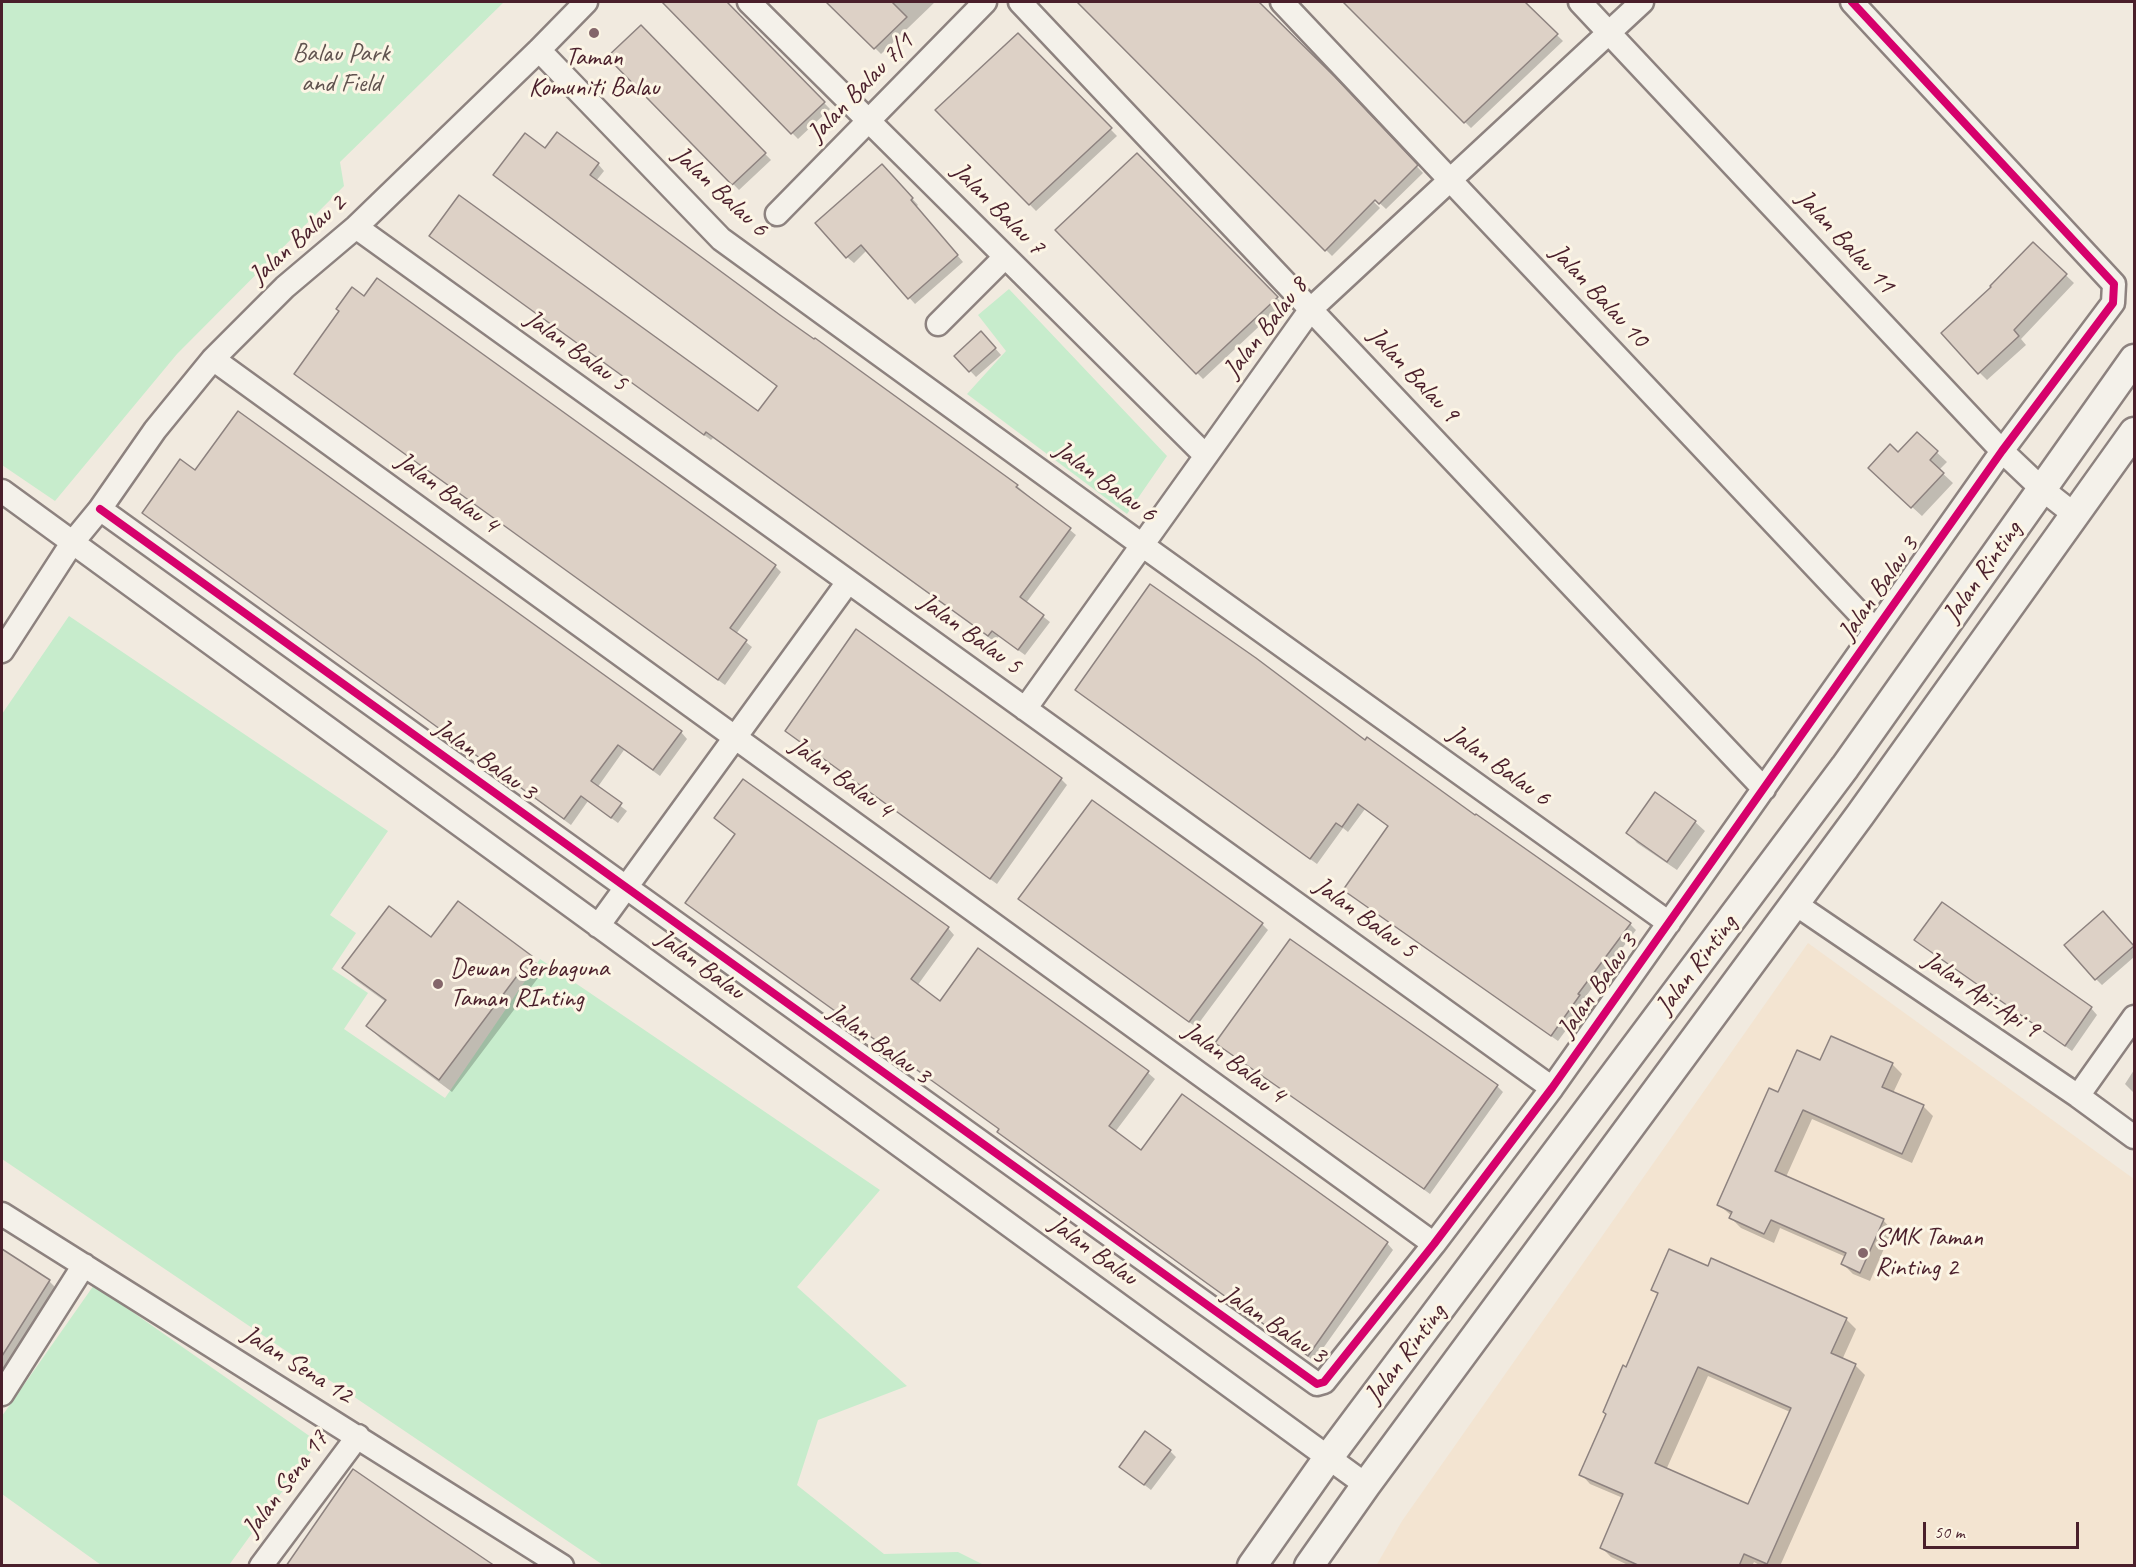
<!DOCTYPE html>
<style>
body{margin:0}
#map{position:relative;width:2136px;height:1567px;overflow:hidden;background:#f1eadf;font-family:Caveat,sans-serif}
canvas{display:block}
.frame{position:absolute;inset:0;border:3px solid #4a1f2b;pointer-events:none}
.scale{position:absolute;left:1923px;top:1522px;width:156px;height:27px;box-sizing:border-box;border:3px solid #4a1f2b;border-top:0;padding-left:8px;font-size:18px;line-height:21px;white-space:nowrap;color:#4a1f2b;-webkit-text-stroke:4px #fcf5e5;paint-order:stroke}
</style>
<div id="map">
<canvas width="2136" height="1567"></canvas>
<div class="frame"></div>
<div class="scale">50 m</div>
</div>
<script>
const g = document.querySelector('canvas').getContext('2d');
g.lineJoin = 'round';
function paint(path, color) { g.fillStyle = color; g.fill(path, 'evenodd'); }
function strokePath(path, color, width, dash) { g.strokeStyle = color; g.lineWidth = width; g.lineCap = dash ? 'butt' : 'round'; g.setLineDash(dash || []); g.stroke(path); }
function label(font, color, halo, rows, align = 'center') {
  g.font = font + ' Caveat,sans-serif'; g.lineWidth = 6; g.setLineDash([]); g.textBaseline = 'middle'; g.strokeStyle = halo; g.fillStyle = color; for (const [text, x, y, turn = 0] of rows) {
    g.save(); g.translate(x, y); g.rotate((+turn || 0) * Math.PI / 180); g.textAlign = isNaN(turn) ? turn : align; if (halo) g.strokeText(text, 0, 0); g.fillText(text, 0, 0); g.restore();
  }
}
const built = new Path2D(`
 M 1808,943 L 2134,1179 L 2134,1565 L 1376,1566 L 1402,1521 Z`);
const green = new Path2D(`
 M 2,2 L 504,2 L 340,162 L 344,186 L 177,354 L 55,501 L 2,465 Z
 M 1009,289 L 1167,456 L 1127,514 L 967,394 L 1006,351 L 978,315 Z
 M 69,616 L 388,831 L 330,915 L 356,933 L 332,969 L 368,993 L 344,1029 L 445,1098 L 540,959 L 880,1190 L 797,1287 L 907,1386 L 818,1420 L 797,1485 L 884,1554 L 958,1552 L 984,1565 L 603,1565 L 2,1159 L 2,714 Z
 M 94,1285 L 318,1442 L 229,1565 L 101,1565 L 2,1494 L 2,1416 Z`);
const shadow = new Path2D(`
 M 673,2 L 725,2 L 830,109 L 798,139 L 668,6 Z
 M 829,2 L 935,2 L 881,54 Z
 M 1079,2 L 1257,2 L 1341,86 L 1423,173 L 1386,209 L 1374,198 L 1372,200 L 1380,208 L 1332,256 Z
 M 1344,2 L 1523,2 L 1563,41 L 1471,128 Z
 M 641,27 L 771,160 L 739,190 L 609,57 Z
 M 1018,35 L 1117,136 L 1036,211 L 937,110 Z
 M 546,150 L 598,164 L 604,171 L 596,181 L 779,316 L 1017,486 L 1076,535 L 1026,603 L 1050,622 L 1025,655 L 999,636 L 995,642 L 713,438 L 711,440 L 431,236 L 759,413 L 778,387 L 501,181 Z
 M 1137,155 L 1283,304 L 1203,379 L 1057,230 Z
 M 888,172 L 918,205 L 916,207 L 963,262 L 915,304 L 867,250 L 854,263 L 847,257 Z
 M 2033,244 L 2074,283 L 2021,339 L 2026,345 L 1987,380 L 1979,372 L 1993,287 Z
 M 987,339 L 1001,355 L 976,377 L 956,356 Z
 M 296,374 L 775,566 L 781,572 L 736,634 L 752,647 L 725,685 Z
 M 1917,434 L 1947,462 L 1939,470 L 1953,483 L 1922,516 L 1880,478 Z
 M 195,472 L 681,732 L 687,739 L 660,776 L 624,750 L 597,788 L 627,811 L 618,823 L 588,801 L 571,825 L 144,513 Z
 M 1083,696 L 1365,742 L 1630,924 L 1636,930 L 1583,1000 L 1586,1003 L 1558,1041 L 1345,890 L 1390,827 L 1365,809 L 1348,832 L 1343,828 L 1317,864 Z
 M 793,737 L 1061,779 L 1067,785 L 997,884 Z
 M 1695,822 L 1705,831 L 1677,870 L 1637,843 L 1628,833 Z
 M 723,825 L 948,928 L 954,935 L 917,986 L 940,1003 L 979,950 L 1148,1073 L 1155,1079 L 1115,1132 L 1142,1152 L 1387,1243 L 1393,1250 L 1314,1361 L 1005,1138 L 1000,1130 L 736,835 Z
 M 458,903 L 531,957 L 544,970 L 452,1092 L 381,1039 L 368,1026 L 386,1002 L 357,981 L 344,968 L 431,939 Z
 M 1026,905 L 1262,924 L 1268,930 L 1196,1027 Z
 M 2109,919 L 2134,948 L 2134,957 L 2102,985 L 2096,979 Z
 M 1916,940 L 2091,1008 L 2097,1015 L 2072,1051 Z
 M 1217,1043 L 1497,1086 L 1503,1092 L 1430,1194 Z
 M 1821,1062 L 1892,1064 L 1902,1074 L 1893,1093 L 1923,1106 L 1933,1116 L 1912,1163 L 1812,1119 L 1786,1177 L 1883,1220 L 1892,1230 L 1870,1281 L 1853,1274 L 1843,1264 L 1846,1257 L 1780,1228 L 1774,1243 L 1741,1228 L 1731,1218 L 1732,1216 L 1719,1205 L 1779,1094 Z
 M 2134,1070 L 2134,1093 L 2125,1084 Z
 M 2,1251 L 49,1281 L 55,1287 L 2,1371 Z
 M 1653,1289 L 1846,1319 L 1856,1329 L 1842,1360 L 1855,1365 L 1865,1375 L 1780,1566 L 1761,1566 L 1754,1562 L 1752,1566 L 1630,1566 L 1611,1557 L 1601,1547 L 1623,1498 L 1590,1484 L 1581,1474 L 1659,1295 ZM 1708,1376 L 1790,1412 L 1749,1506 L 1666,1470 Z
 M 1170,1451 L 1176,1457 L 1151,1490 L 1121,1467 Z`);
const building = new Path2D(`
 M 662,2 L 727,2 L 825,102 L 791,134 Z
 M 826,2 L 892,2 L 907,17 L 874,49 Z
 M 1077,2 L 1259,2 L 1335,77 L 1418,165 L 1379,204 L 1375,200 L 1325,251 Z
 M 1343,2 L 1525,2 L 1558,34 L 1464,123 Z
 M 641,25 L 766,153 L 732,185 L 607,57 Z
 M 1018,33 L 1112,128 L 1029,205 L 935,110 Z
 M 557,132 L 599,163 L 590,175 L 780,315 L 814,339 L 815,338 L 1018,485 L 1016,487 L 1071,528 L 1020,597 L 1044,615 L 1018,650 L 992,631 L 988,636 L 706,432 L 704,435 L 429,236 L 459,195 L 758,411 L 777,386 L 493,175 L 525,133 L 545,148 Z
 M 1137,153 L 1278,297 L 1196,374 L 1055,230 Z
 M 882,164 L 913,198 L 911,200 L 958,255 L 908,299 L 861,245 L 846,258 L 815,223 Z
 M 2033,242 L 2067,274 L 2014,330 L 2019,336 L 1978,374 L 1941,333 L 1991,287 L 1990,286 Z
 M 377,278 L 776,565 L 730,628 L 747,640 L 718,680 L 294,374 L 339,311 L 336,309 L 352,287 L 364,296 Z
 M 981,331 L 996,348 L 969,372 L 954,356 Z
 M 238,411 L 682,731 L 653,770 L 618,745 L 591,781 L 622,803 L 611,818 L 581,796 L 564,819 L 142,513 L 180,459 L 195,470 Z
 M 1917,432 L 1938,451 L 1930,460 L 1944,473 L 1911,508 L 1868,468 L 1890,444 L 1898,452 Z
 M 1150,584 L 1256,658 L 1365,740 L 1367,737 L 1475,815 L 1476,814 L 1631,923 L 1578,994 L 1580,995 L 1551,1036 L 1343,890 L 1388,826 L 1358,804 L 1342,827 L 1336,823 L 1310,859 L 1075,690 Z
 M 856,629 L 1062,778 L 990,879 L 785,731 Z
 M 743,779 L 949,927 L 911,979 L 940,1001 L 978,948 L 1149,1071 L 1109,1126 L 1141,1150 L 1182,1094 L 1388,1242 L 1308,1356 L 997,1132 L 999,1129 L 685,903 L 735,834 L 714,818 Z
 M 1655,792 L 1696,821 L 1667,862 L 1626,833 Z
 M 1092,800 L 1263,923 L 1189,1022 L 1018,899 Z
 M 458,901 L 532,956 L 439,1080 L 366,1026 L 386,1000 L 342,968 L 389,906 L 431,937 Z
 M 1942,902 L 2092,1007 L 2065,1046 L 1914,940 Z
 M 2103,911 L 2134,946 L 2095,980 L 2064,945 Z
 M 1290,939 L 1498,1085 L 1424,1189 L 1215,1043 Z
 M 1831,1036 L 1893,1063 L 1882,1087 L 1924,1105 L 1902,1154 L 1803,1110 L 1775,1171 L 1884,1219 L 1860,1273 L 1841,1264 L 1846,1253 L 1771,1220 L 1764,1234 L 1729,1218 L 1732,1212 L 1717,1205 L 1769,1088 L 1778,1092 L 1797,1050 L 1820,1060 Z
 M 2,1249 L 50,1280 L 2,1356 Z
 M 1669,1249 L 1708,1266 L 1711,1258 L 1847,1318 L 1831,1353 L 1856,1364 L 1767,1564 L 1744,1554 L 1739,1566 L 1640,1566 L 1600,1548 L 1623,1494 L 1579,1475 L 1606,1414 L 1603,1412 L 1623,1365 L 1626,1367 L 1658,1293 L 1651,1290 ZM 1698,1367 L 1791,1408 L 1748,1504 L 1655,1463 Z
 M 1145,1431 L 1171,1450 L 1144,1485 L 1119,1467 Z
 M 353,1469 L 430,1522 L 495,1566 L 286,1566 Z`);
const minor = new Path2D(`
 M 749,2 L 1206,456
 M 1020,2 L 1764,789
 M 1282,2 L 1875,630
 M 1580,2 L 2002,451 L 2042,489 L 2075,515
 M 539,50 L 721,239 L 1142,545 L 1669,923
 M 777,214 L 985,2
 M 356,227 L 1552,1088
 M 938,324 L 1005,257
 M 213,359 L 1434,1244
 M 2,491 L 1366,1485
 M 100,509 L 1317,1384 L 1324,1382 L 1434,1244 L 1552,1088 L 2002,451 L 2113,303 L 2114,284 L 1852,2
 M 2,651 L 72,543 L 100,509 L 155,430 L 213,359 L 285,287 L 356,227 L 539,50 L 586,2
 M 1025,709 L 1311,309 L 1642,2
 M 1794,903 L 2078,1096 L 2134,1137
 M 598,926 L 848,582
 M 2078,1096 L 2134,1017
 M 2,1214 L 562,1566
 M 2,1394 L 84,1265
 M 261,1566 L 358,1436`);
const major = new Path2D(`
 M 1252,1566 L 1328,1458 L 1845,767 L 2134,359
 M 1309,1566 L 1366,1485 L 1860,815 L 2134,432`);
const cycleway = new Path2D(`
 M 100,509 L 1317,1384 L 1324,1382 L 1434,1244 L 1552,1088 L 2002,451 L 2113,303 L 2114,284 L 1852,2`);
const markers = [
 [594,33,6,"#84666a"],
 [438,984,6,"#84666a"],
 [1863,1253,6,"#84666a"]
];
const parkNames = [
 ["Balau Park",341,54],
 ["and Field",341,84]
];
const poiNames = [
 ["Taman",594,58,"center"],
 ["Komuniti Balau",594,88,"center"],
 ["Dewan Serbaguna",450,969],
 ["Taman RInting",450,999],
 ["SMK Taman",1875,1238],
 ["Rinting 2",1875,1268]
];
const streetNames = [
 ["Jalan Balau 7/1",861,88,-46],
 ["Jalan Balau 6",720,192,43],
 ["Jalan Balau 7",998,209,45],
 ["Jalan Balau 2",298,240,-42],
 ["Jalan Balau 11",1845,242,47],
 ["Jalan Balau 10",1599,296,47],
 ["Jalan Balau 8",1266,328,-52],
 ["Jalan Balau 5",576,351,36],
 ["Jalan Balau 9",1413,375,47],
 ["Jalan Balau 6",1105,482,36],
 ["Jalan Balau 4",447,493,36],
 ["Jalan Rinting",1983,572,-55],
 ["Jalan Balau 3",1879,589,-55],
 ["Jalan Balau 5",970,634,36],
 ["Jalan Balau 3",485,760,36],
 ["Jalan Balau 6",1499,766,36],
 ["Jalan Balau 4",841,778,36],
 ["Jalan Balau 5",1365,918,36],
 ["Jalan Balau",700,965,36],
 ["Jalan Rinting",1697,965,-53],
 ["Jalan Balau 3",1598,986,-55],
 ["Jalan Api-Api 9",1981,995,34],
 ["Jalan Balau 3",879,1044,36],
 ["Jalan Balau 4",1234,1063,36],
 ["Jalan Balau",1093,1251,36],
 ["Jalan Balau 3",1274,1325,34],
 ["Jalan Rinting",1406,1354,-53],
 ["Jalan Sena 12",297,1365,32],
 ["Jalan Sena 17",286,1484,-53]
];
paint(built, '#f3e4d1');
paint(green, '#c7eccc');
paint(shadow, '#0003');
paint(building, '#ddd1c6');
strokePath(building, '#8d827f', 1.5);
strokePath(minor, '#8d827f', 27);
strokePath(major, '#8d827f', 33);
strokePath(minor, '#f4f1ea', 22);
strokePath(major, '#f4f1ea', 28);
strokePath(cycleway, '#d6006c', 8);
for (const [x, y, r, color] of markers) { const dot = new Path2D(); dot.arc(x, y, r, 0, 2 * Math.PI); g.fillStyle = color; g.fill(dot); strokePath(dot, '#fcf5e5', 2); }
label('26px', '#60534f', '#fcf5e5', parkNames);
label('26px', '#4a1f2b', '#fcf5e5', poiNames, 'left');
label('26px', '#4a1f2b', '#fcf5e5', streetNames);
</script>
